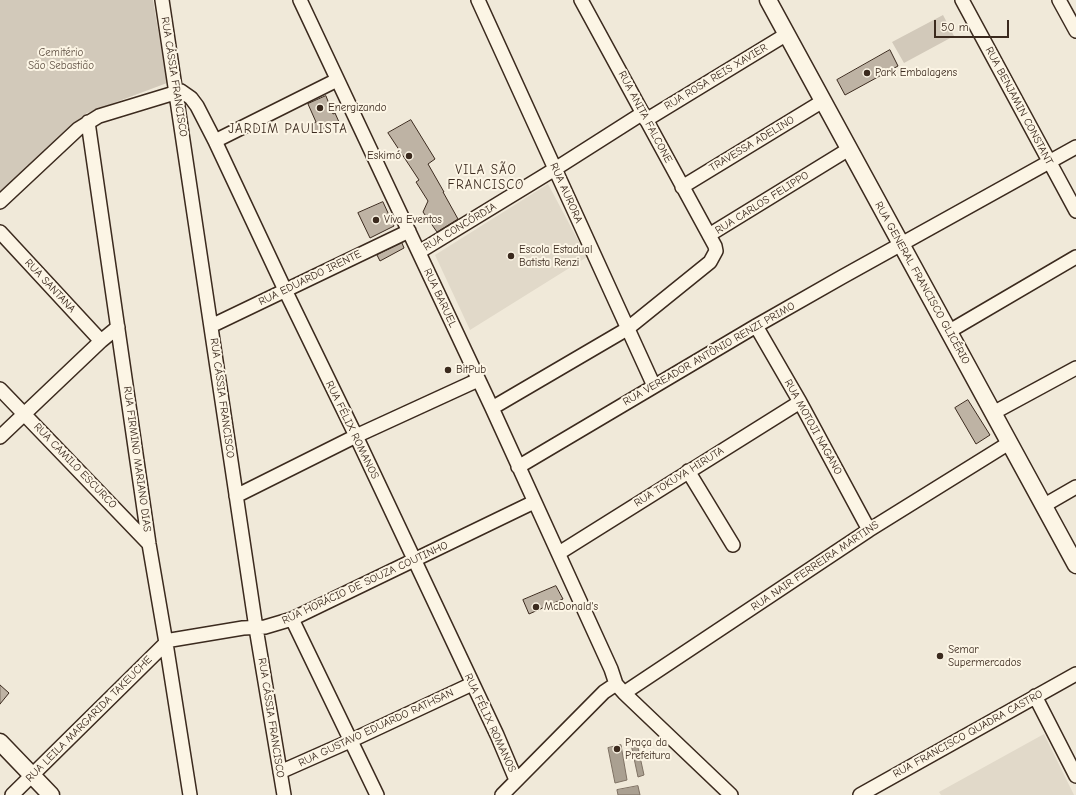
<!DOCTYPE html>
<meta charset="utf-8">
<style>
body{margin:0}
#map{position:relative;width:1076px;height:795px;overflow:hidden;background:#f0e9d9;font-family:"Comic Neue",sans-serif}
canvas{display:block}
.scale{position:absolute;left:934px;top:20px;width:75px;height:18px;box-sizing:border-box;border:2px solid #3b2a1e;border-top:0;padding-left:5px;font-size:12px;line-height:14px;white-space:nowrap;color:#3b2a1e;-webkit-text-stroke:3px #fcf5e5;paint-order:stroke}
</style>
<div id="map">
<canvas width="1076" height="795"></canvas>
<div class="scale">50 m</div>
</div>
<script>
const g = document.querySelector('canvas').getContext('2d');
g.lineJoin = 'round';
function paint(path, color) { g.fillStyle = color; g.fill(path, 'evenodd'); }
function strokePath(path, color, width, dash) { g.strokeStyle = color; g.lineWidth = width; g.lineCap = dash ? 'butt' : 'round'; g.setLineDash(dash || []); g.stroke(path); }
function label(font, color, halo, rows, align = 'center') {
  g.font = font + ' "Comic Neue",sans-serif'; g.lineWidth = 4; g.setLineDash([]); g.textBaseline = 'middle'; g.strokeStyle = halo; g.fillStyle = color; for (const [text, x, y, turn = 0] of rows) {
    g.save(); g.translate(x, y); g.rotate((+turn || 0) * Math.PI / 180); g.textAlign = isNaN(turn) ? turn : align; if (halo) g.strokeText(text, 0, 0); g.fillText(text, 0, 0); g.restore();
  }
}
const built = new Path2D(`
 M 548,184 L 587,257 L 470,330 L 435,255 Z
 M 1044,734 L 1074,795 L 941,795 L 939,792 Z`);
const green = new Path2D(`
 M 0,0 L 153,0 L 167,83 L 87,113 L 0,195 Z
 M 943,15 L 954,36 L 904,63 L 892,42 Z`);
const water = new Path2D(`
 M 637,743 L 644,775 L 638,777 L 631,744 Z
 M 621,745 L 627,780 L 615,783 L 608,748 Z
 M 638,786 L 640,795 L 618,795 L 617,790 Z`);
const building = new Path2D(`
 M 890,50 L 898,66 L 845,95 L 837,80 Z
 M 326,96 L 333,114 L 335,113 L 339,122 L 315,133 L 311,125 L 316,122 L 308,104 Z
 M 411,120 L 435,159 L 428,164 L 444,192 L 443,192 L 458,219 L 437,232 L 423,212 L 428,201 L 416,182 L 419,180 L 388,133 Z
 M 383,202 L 394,226 L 370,238 L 358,213 Z
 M 402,243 L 404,248 L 380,261 L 377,255 Z
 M 968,400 L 990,435 L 976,444 L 955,408 Z
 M 556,586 L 563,599 L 529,614 L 523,600 Z
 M 0,685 L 9,693 L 0,704 Z`);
const minor = new Path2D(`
 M 162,0 L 256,628 L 284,795
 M 300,0 L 492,408 L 611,669 L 616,684 L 624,693 L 731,795
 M 478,0 L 654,386
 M 962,0 L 1076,211
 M 1059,0 L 1076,31
 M 646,120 L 787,34
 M 88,122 L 149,544 L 166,643 L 190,795
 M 215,141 L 337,80
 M 682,187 L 823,101
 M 0,202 L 78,129 L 99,116 L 181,91 L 191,98 L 197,106 L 215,141 L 285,290 L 356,436 L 497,735 L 516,780
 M 0,232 L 101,341
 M 709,235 L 849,149
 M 419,252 L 555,169 L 643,113
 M 211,326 L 409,231
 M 756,326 L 800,402 L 869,530
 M 948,332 L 1076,257
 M 0,389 L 149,544
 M 492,408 L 627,329 L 710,262 L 716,251 L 715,246 L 581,0
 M 993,413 L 1076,368
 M 0,437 L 101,341 L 118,327
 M 518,467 L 756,326 L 842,277 L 1076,147
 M 688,471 L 733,545
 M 236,496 L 356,436 L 478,380
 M 1043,506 L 1076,487
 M 559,553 L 800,402
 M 292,619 L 377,795
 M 624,693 L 869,530 L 1009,443
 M 1035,696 L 1076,776
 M 280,772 L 350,741 L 472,684
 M 12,795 L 166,643 L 171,640 L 243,628 L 265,627 L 292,619 L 534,502
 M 502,795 L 604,692 L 616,684
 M 860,795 L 1076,674`);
const major = new Path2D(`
 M 768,0 L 1076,565
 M 0,742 L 51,795`);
const markers = [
 [867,73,4,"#3b2a1e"],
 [320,108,4,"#3b2a1e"],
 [409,156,4,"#3b2a1e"],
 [376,220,4,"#3b2a1e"],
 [511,256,4,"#3b2a1e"],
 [448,370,4,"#3b2a1e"],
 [536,607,4,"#3b2a1e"],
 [940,656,4,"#3b2a1e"],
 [617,749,4,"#3b2a1e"]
];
const parkNames = [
 ["Cemitério",61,53],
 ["São Sebastião",61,66]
];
const poiNames = [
 ["Park Embalagens",875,73],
 ["Energizando",328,108],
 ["Eskimó",401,156,"right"],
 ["Viva Eventos",384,220],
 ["Escola Estadual",519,250],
 ["Batista Renzi",519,263],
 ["BitPub",456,370],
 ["McDonald's",544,607],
 ["Semar",948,650],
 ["Supermercados",948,663],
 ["Praça da",625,743],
 ["Prefeitura",625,756]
];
const streetNames = [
 ["RUA CÁSSIA FRANCISCO",174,77,81],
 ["RUA ROSA REIS XAVIER",716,77,-31],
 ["RUA BENJAMIN CONSTANT",1019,106,62],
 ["RUA ANITA FALCONE",645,117,62],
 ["TRAVESSA ADELINO",752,144,-31],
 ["RUA AURORA",566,193,66],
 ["RUA CARLOS FELIPPO",762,203,-32],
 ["RUA CONCÓRDIA",460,227,-31],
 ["RUA EDUARDO IRENTE",310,278,-26],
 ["RUA GENERAL FRANCISCO GLICÉRIO",922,283,61],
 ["RUA SANTANA",50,286,47],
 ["RUA BARUEL",440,298,65],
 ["RUA VEREADOR ANTÔNIO RENZI PRIMO",709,354,-30],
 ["RUA CÁSSIA FRANCISCO",222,398,82],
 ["RUA MOTOJI NAGANO",813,427,61],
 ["RUA FÉLIX ROMANOS",352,430,64],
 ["RUA FIRMINO MARIANO DIAS",137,459,82],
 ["RUA CAMILO ESCURCO",75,466,46],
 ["RUA TOKUYA HIRUTA",679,477,-32],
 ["RUA NAIR FERREIRA MARTINS",815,566,-34],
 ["RUA HORÁCIO DE SOUZA COUTINHO",365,583,-25],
 ["RUA CÁSSIA FRANCISCO",271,718,81],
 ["RUA LEILA MARGARIDA TAKEUCHE",89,719,-45],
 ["RUA FÉLIX ROMANOS",490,723,65],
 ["RUA GUSTAVO EDUARDO RATHSAN",376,728,-25],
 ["RUA FRANCISCO QUADRA CASTRO",968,734,-29]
];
const quarterNames = [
 ["JARDIM PAULISTA",288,129],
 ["VILA SÃO",486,170],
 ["FRANCISCO",486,185]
];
paint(built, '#e1d9c9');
paint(green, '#d2c9ba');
paint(water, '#aaa091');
strokePath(water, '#7e7163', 1);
paint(building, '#beb3a4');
strokePath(building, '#3b2a1e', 1);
strokePath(minor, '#3b2a1e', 16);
strokePath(major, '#3b2a1e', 19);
strokePath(minor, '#fcf5e5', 13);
strokePath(major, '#fcf5e5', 16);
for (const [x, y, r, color] of markers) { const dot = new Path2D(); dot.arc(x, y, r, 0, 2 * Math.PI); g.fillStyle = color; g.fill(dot); strokePath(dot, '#fcf5e5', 1.5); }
label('11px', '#615245', '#fcf5e5', parkNames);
label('11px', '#3b2a1e', '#fcf5e5', poiNames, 'left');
label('11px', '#3b2a1e', '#fcf5e5', streetNames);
g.letterSpacing = '1px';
label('13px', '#3b2a1e', '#fcf5e5', quarterNames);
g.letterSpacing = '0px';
</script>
